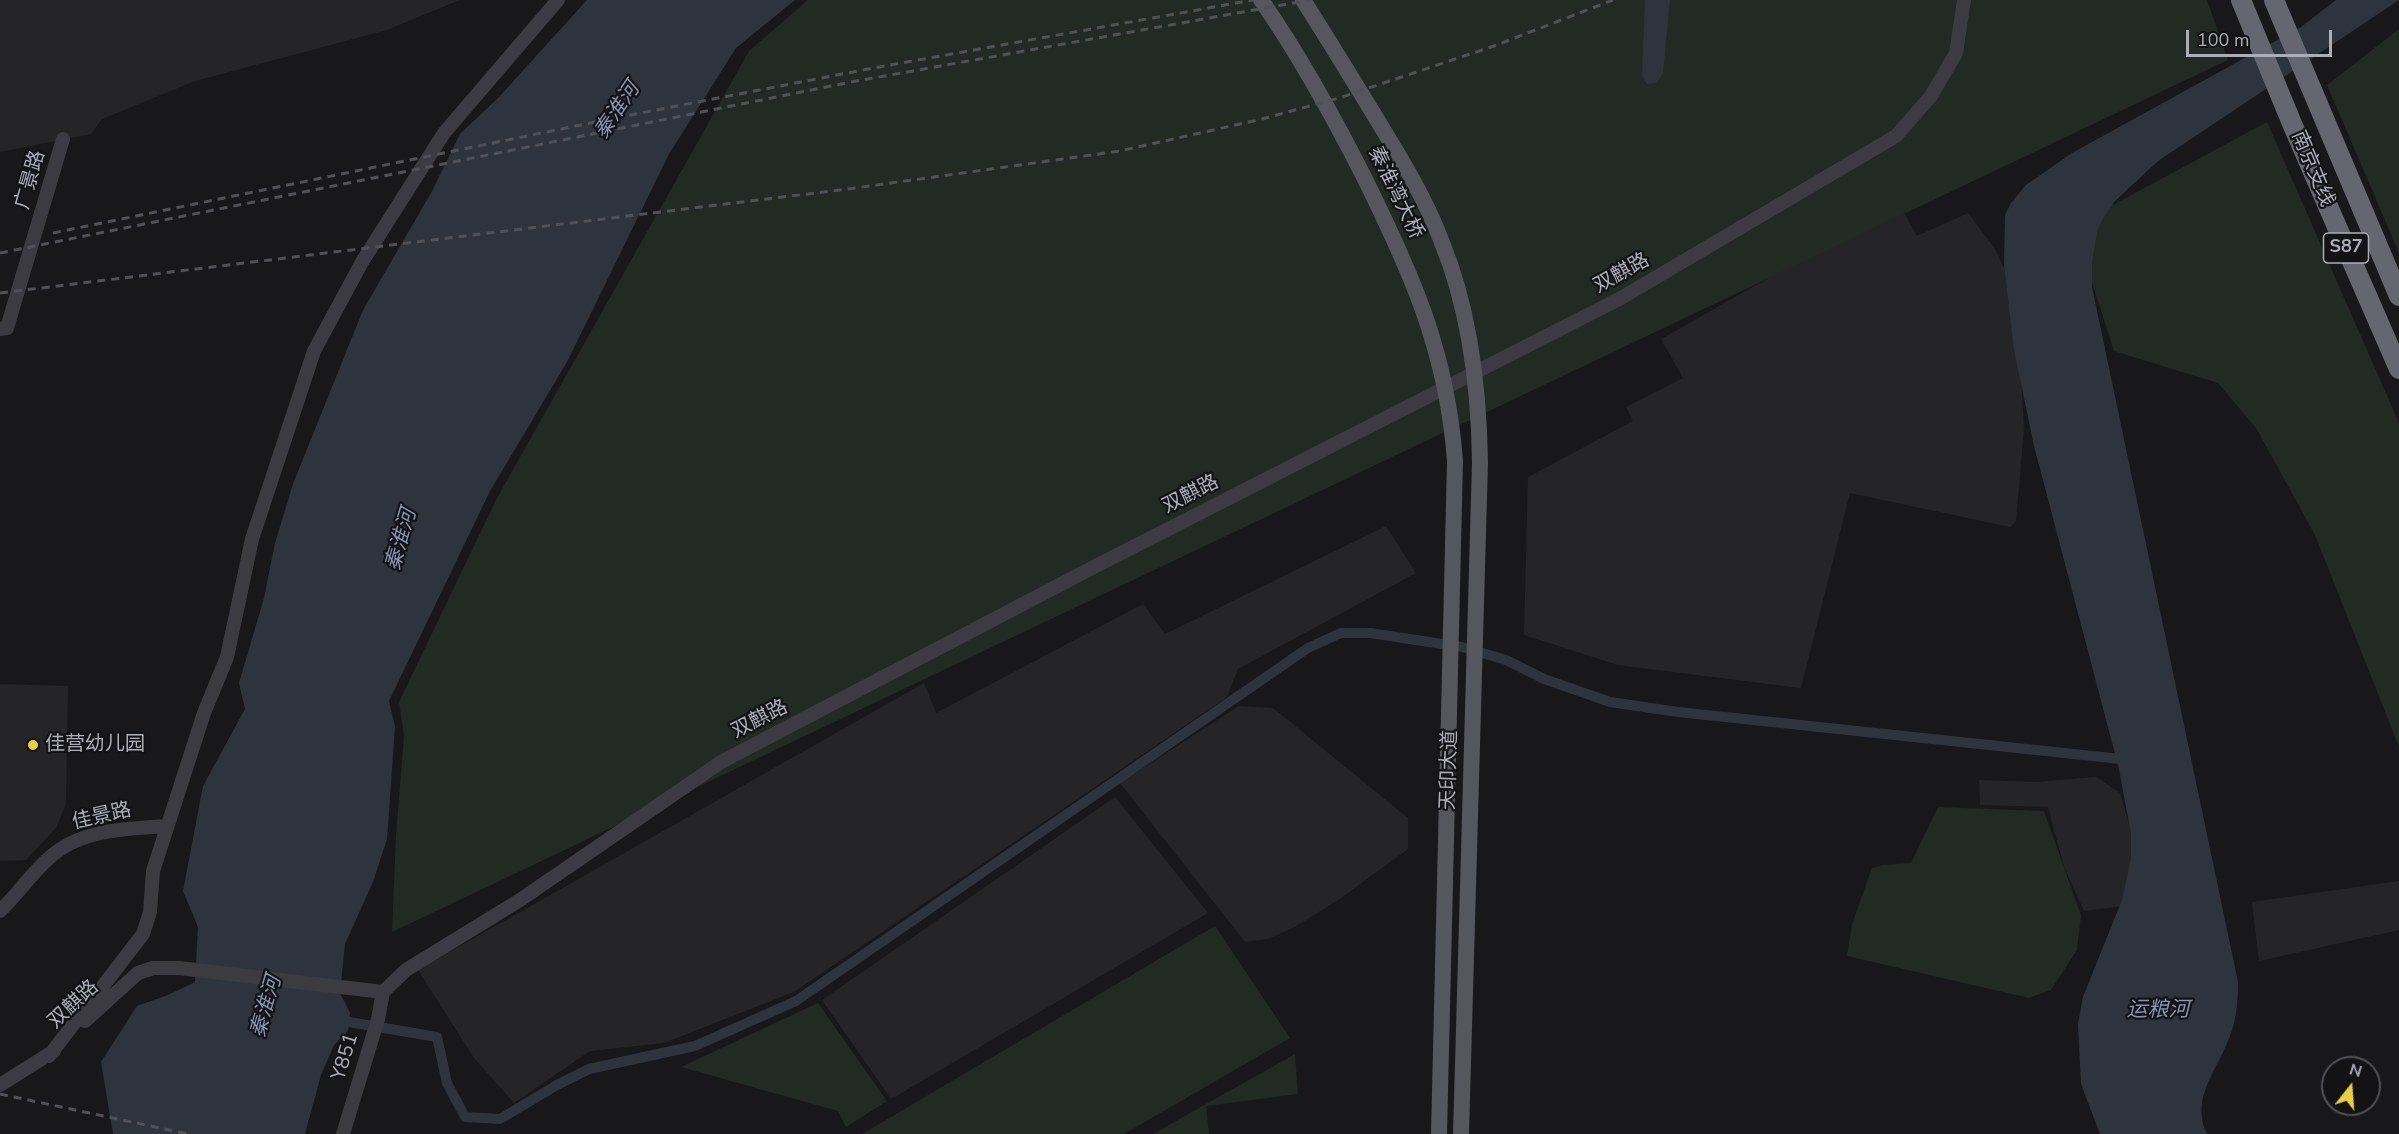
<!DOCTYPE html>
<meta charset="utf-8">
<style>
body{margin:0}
#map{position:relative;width:2399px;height:1134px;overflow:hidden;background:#18181a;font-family:"Nunito Sans",sans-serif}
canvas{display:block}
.north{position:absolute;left:2321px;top:1056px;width:60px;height:60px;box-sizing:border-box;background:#131315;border:2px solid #505157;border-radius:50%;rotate:17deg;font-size:16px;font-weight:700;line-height:24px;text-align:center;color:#abadb9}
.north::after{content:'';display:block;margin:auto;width:21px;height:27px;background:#e9cf41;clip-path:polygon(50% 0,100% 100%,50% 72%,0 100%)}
.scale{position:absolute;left:2186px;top:30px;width:146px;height:27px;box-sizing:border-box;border:3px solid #abadb9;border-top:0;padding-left:8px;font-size:18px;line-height:21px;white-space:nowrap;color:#abadb9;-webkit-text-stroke:4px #131315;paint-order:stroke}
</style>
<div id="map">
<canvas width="2399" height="1134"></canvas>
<div class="north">N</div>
<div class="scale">100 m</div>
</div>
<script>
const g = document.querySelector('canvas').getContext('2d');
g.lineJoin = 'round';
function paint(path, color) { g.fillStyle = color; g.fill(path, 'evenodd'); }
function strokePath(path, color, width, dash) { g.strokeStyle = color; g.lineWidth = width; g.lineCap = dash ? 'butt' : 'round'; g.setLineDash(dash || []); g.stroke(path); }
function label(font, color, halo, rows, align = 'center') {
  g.font = font + ' "Nunito Sans","Noto Sans SC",sans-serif'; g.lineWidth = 4.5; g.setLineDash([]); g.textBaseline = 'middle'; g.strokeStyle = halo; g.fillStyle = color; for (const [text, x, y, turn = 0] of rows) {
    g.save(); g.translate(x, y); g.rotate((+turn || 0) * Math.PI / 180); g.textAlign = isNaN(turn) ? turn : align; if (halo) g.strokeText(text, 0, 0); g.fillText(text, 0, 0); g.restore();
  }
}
const built = new Path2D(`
 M 0,0 L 460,0 L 387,30 L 195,81 L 102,119 L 91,134 L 0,152 Z
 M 1889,186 L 1917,236 L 1968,213 L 1995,249 L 2017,294 L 2024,429 L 2016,521 L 2010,527 L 1850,493 L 1801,688 L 1618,665 L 1524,635 L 1528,477 L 1633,421 L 1626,407 L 1683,378 L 1661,339 L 1825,246 Z
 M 1386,526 L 1416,573 L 1238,669 L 1227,697 L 794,992 L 664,1043 L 590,1051 L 514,1103 L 474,1058 L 418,970 L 924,683 L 936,713 L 1143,604 L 1165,634 Z
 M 0,684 L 68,686 L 66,804 L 56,828 L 26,860 L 0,861 Z
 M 1239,706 L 1273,708 L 1408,818 L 1408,849 L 1341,898 L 1295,927 L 1268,939 L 1245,942 L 1120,783 Z
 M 2096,777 L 2120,793 L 2134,841 L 2124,906 L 2084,911 L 2064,867 L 2048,807 L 1980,805 L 1979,780 L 2036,782 Z
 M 1115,797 L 1208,913 L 891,1099 L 822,1000 Z
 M 2399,881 L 2399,930 L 2259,961 L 2252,902 Z`);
const green = new Path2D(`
 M 808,0 L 2207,0 L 2228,60 L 392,932 L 396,835 L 404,736 L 399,702 L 497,498 L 749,51 Z
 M 2399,29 L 2399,253 L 2327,85 Z
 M 2267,122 L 2399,423 L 2399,747 L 2315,535 L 2256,428 L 2218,383 L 2114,351 L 2089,273 L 2098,213 Z
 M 1938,807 L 2044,811 L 2081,915 L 2077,950 L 2051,990 L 2029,998 L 1847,956 L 1852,924 L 1872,868 L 1883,865 L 1911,863 Z
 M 1215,926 L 1290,1038 L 1124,1134 L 862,1134 Z
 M 818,1003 L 887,1101 L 846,1127 L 838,1111 L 681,1067 Z
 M 1295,1054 L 1298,1094 L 1206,1106 L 1209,1134 L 1153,1134 Z`);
const water = new Path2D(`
 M 587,0 L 795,0 L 736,48 L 669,154 L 567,362 L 490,491 L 389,701 L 395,727 L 387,839 L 373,882 L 345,944 L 340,993 L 350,1013 L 348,1031 L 334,1045 L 321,1075 L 305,1134 L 113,1134 L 101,1062 L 137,1006 L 168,995 L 195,982 L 198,927 L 183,891 L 203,786 L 245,709 L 239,683 L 264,598 L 275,543 L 293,484 L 363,310 L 431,193 L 460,134 L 499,97 Z
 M 1645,0 L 1670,0 L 1663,73 L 1657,83 L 1647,84 L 1642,75 Z
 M 2336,0 L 2399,0 L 2158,161 L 2115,201 L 2102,220 L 2097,232 L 2092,262 L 2092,287 L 2238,982 C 2238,999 2237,1017 2231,1033 C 2220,1067 2189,1097 2207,1134 L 2100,1134 L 2081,1084 L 2078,1024 L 2083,997 L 2122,900 L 2131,859 L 2131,834 L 2119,769 L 2034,446 L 2014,350 L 2004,265 L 2005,215 L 2011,203 L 2026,185 L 2072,153 L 2301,27 Z`);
const canal = new Path2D(`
 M 349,1022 L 437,1037 L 447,1083 L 465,1117 L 500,1119 L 557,1085 L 589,1069 L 695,1046 L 796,1001 L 1308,648 L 1341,633 L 1370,633 L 1462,647 L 1506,660 L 1544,679 L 1610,702 L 1678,712 L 2130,760`);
const minor = new Path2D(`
 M 0,329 L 7,328 L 63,139
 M 0,911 C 17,895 30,875 48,859 C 79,829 126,829 167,826
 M 383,992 L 406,970 L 520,900 L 721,762 L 1090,569 L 1621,298 L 1896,136 L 1931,96 L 1956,53 L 1964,0
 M 85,1021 L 138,973 L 153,968 L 179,968 L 383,992
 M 49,1056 L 143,934 L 150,912 L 153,871 L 204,713 L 227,657 L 252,539 L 314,351 L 362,262 L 444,133 L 558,0
 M 0,1085 L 54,1051
 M 343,1134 L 378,1019 L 383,992`);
const major = new Path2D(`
 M 1261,0 C 1300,56 1333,116 1364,177 C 1412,274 1447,352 1455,461 L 1439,1134
 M 1303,0 C 1326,36 1348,72 1370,108 C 1396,151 1423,193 1441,240 C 1470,310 1479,386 1480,462 L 1461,1134`);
const highway = new Path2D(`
 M 2241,0 L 2293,126 L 2399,369
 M 2274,0 L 2399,296`);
const rail = new Path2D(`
 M 53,233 L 610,119 L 868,69 L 1253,0
 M 0,253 L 851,82 L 1310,0
 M 0,293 L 848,189 L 1120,151 L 1262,119 L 1339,98 L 1494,46 L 1613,0
 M 0,1094 L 188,1134`);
const markers = [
 [33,745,6,"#e9cf41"]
];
const shields = [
 [2346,248,45]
];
const shieldNames = [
 ["S87",2346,248]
];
const streetNames = [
 ["南京支线",2312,169,67],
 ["广景路",31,180,-74],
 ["秦淮湾大桥",1395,193,64],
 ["双麒路",1622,274,-29],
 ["双麒路",1191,495,-27],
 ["双麒路",760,720,-27],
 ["天印大道",1450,770,-88],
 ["佳景路",102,817,-13],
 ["双麒路",74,1005,-43],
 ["Y851",346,1057,-73]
];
const poiNames = [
 ["佳营幼儿园",45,745]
];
const waterNames = [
 ["秦淮河",618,111,-56],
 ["秦淮河",402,540,-74],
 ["秦淮河",267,1007,-74],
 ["运粮河",2158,1011]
];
paint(built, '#252427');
paint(green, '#222a24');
paint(water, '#2e343d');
strokePath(canal, '#2e343d', 10);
strokePath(minor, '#3b3b41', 14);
strokePath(major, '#55565e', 16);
strokePath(highway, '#656670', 20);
strokePath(rail, '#505158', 3, [8, 6]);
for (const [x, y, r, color] of markers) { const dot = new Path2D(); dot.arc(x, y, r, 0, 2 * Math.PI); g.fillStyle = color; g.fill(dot); strokePath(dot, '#131315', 2); }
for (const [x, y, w] of shields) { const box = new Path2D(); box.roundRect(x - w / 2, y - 15, w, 30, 4.5); g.fillStyle = '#131315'; g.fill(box); strokePath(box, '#abadb9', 1.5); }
label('bold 18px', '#abadb9', null, shieldNames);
label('20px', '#abadb9', '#131315', streetNames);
label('20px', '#abadb9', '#131315', poiNames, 'left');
label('italic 21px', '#8494b2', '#131315', waterNames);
</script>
